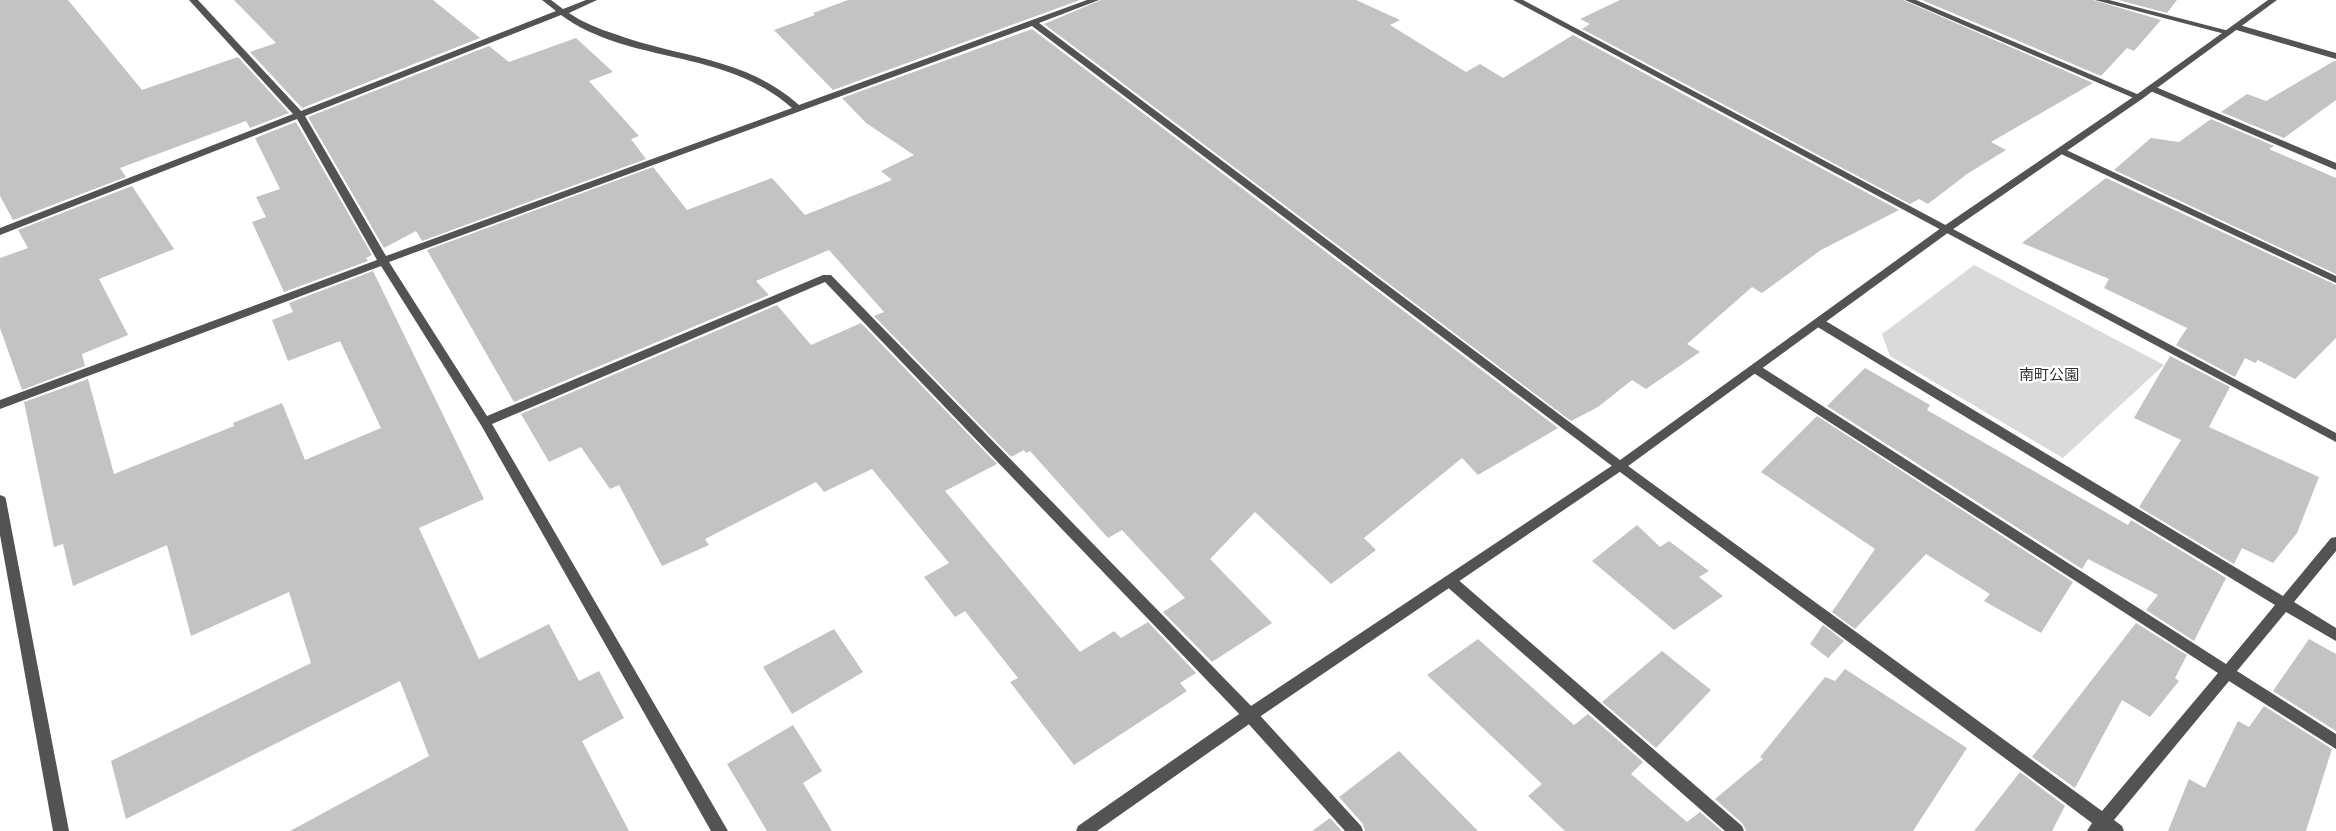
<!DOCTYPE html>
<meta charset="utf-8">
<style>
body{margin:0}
canvas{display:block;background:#fff}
</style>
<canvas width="2336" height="831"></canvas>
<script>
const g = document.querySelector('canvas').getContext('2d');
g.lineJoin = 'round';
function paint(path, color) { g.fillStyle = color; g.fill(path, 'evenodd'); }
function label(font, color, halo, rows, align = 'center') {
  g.font = font + ' Figtree,"Noto Sans JP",sans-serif'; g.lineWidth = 4.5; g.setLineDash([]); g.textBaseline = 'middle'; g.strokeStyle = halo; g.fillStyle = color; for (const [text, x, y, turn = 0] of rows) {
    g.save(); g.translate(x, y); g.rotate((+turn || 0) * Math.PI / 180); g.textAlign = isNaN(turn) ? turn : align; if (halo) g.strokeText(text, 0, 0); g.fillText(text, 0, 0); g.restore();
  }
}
const green = new Path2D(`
 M 1974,265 L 2164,365 L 2063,458 L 1890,356 L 1882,334 Z`);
const building = new Path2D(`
 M 0,0 L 68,0 L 142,90 L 238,57 L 289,113 L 250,128 L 246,121 L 120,168 L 126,177 L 13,220 L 0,196 Z
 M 234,0 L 433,0 L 480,38 L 302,108 L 250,52 L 276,43 Z
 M 848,0 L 1080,0 L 833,90 L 774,30 L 815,15 L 813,13 Z
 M 1101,0 L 1356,0 L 1400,20 L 1390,25 L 1466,72 L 1480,64 L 1503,78 L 1573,35 L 1899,210 L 1821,250 L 1762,293 L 1752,287 L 1687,344 L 1700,352 L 1646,389 L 1632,380 L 1598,407 L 1571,421 L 1044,24 Z
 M 1620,0 L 1903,0 L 2093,83 L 1991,142 L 2006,150 L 1967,174 L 1928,204 L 1919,199 L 1910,204 L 1582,29 L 1590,24 L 1580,19 Z
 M 1922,0 L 2093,0 L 2161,20 L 2134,51 L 2127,48 L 2101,76 Z
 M 2118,0 L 2177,0 L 2167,13 Z
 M 1032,29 L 1558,428 L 1478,475 L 1462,458 L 1364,538 L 1376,550 L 1331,584 L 1255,512 L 1210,559 L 1272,623 L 1212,662 L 1163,612 L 1185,598 L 1122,530 L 1108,538 L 1030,451 L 1026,453 L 1024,450 L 1011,457 L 874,316 L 884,312 L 829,250 L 756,281 L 769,295 L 514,402 L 427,250 L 653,167 L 687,210 L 772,178 L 805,215 L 892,180 L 881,171 L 914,155 L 866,123 L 842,98 Z
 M 576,38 L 613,72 L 589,81 L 639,136 L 631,139 L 646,159 L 422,241 L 416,231 L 384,248 L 308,117 L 489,46 L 509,62 Z
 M 2334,61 L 2336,61 L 2336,100 L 2284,138 L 2221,112 L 2247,94 L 2266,101 Z
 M 2211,119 L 2274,146 L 2269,149 L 2336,178 L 2336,274 L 2114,170 L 2151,138 L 2179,142 Z
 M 296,122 L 372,255 L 366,258 L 368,261 L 284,292 L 252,222 L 266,217 L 256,197 L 280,189 L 255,138 Z
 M 2106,178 L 2336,285 L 2336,338 L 2295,379 L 2258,360 L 2255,363 L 2245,358 L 2235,377 L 2176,345 L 2187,328 L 2104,288 L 2109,279 L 2022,243 Z
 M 132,186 L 174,249 L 99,279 L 128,335 L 82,354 L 85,366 L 22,390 L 0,328 L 0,258 L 28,248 L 18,230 Z
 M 373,271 L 484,499 L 419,528 L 479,659 L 549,624 L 579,681 L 599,671 L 624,718 L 582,741 L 629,831 L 290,831 L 429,756 L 400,681 L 126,819 L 111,761 L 311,663 L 289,592 L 191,636 L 167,545 L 73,586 L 63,544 L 54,547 L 24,402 L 88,379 L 114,474 L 234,426 L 233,423 L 282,403 L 305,460 L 381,428 L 340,341 L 288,361 L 272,320 L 293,312 L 289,303 Z
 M 777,305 L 811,345 L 861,323 L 997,464 L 945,491 L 1080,652 L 1114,631 L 1121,638 L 1148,622 L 1196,673 L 1180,683 L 1187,691 L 1074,765 L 1010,682 L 1018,678 L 965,611 L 955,617 L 924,577 L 949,563 L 872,469 L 824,492 L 816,482 L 705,539 L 709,545 L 662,566 L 619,485 L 610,489 L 581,447 L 549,462 L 521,414 Z
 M 2170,356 L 2230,387 L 2209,427 L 2319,477 L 2297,533 L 2273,563 L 2242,548 L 2234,564 L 2139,507 L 2181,440 L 2134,418 Z
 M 1865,368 L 1930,405 L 1927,410 L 2128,525 L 2131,520 L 2226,578 L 2194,641 L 2146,610 L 2158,595 L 2088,559 L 2082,569 L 1827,406 Z
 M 1817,416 L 2073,582 L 2041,633 L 1984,601 L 1990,594 L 1926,554 L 1855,629 L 1832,612 L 1875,549 L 1761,472 Z
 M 1637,525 L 1660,547 L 1669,541 L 1709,571 L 1699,577 L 1723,596 L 1674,630 L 1592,561 Z
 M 2136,623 L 2187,655 L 2175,678 L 2179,681 L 2150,717 L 2122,700 L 2075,788 L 2032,757 Z
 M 1823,625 L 1844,641 L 1828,658 L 1810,644 Z
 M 834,629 L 863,672 L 792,714 L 763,667 Z
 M 1478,639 L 1574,725 L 1588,714 L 1643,762 L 1631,774 L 1687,822 L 1700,812 L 1722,831 L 1565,831 L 1528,796 L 1542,784 L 1427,675 Z
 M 2309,639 L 2336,654 L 2336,731 L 2273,691 Z
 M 1662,651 L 1711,690 L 1656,748 L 1602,702 Z
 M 1845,669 L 1967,748 L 1913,831 L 1746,831 L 1743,824 L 1715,799 L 1763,759 L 1760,757 L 1825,677 L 1835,681 Z
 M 2264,706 L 2332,749 L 2306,831 L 2168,831 L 2189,779 L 2205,788 L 2238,721 L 2249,727 Z
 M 793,725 L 822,771 L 803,783 L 832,831 L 767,831 L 727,764 Z
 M 1399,751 L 1478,831 L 1365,831 L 1363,824 L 1339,797 Z
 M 2020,772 L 2065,806 L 2052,831 L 1974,831 Z
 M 1330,818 L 1342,831 L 1312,831 Z`);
const minor = new Path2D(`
 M 189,0 L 198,0 L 301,111 L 556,11 L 542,0 L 551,0 L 563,9 L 586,0 L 597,0 L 569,13 C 582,22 599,29 615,34 C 679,58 746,57 799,105 L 1087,0 L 1099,0 L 1039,23 L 1624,463 L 2102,811 L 2218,673 L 1752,372 L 1750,369 L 1752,366 L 1760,366 L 2226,664 L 2275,605 L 1816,326 L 1814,323 L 1816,320 L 1824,320 L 2283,596 L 2331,538 L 2336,537 L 2336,551 L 2294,602 L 2336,628 L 2336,641 L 2286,612 L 2237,671 L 2336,734 L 2336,749 L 2229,681 L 2114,820 L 2122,826 L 2124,831 L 2087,831 L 2092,823 L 1616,469 L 1032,26 L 389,262 L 487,416 L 823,275 L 831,275 L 1255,710 L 1361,826 L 1363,831 L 1345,831 L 1245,720 L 825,282 L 492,424 L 728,831 L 711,831 L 481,425 L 381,266 L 0,409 L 0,400 L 377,260 L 297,119 L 0,235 L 0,228 L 293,114 ZM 561,15 C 629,65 725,48 792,108 L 386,256 L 305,116 Z
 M 1513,0 L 1523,0 L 2336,433 L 2336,442 Z
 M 1905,0 L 1916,0 L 2144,97 L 2142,99 L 2136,99 Z
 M 2095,0 L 2109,0 L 2233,32 L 2229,35 Z
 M 2236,24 L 2336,53 L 2336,59 L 2233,29 L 2232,27 Z
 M 2151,85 L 2336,163 L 2336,170 L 2148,90 L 2146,88 Z
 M 2062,148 L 2336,276 L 2336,283 L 2059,153 L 2059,149 Z
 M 1450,576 L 1455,577 L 1742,826 L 1744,831 L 1725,831 L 1445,585 L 1443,581 L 1445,577 Z`);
const tertiary = new Path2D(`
 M 2268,0 L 2277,0 L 2142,99 L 1949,232 L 1624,469 L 1255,720 L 1097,831 L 1076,831 L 1078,826 L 1245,710 L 1616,463 L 1941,228 L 2136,95 Z
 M 0,495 L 5,497 L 6,500 L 69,831 L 53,831 L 0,535 Z`);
const parkNames = [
 ["南町公園",2049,376]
];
paint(green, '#dadada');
paint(building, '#c3c3c3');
paint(minor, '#535353');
paint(tertiary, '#535353');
label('15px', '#313131', '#fff', parkNames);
</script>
